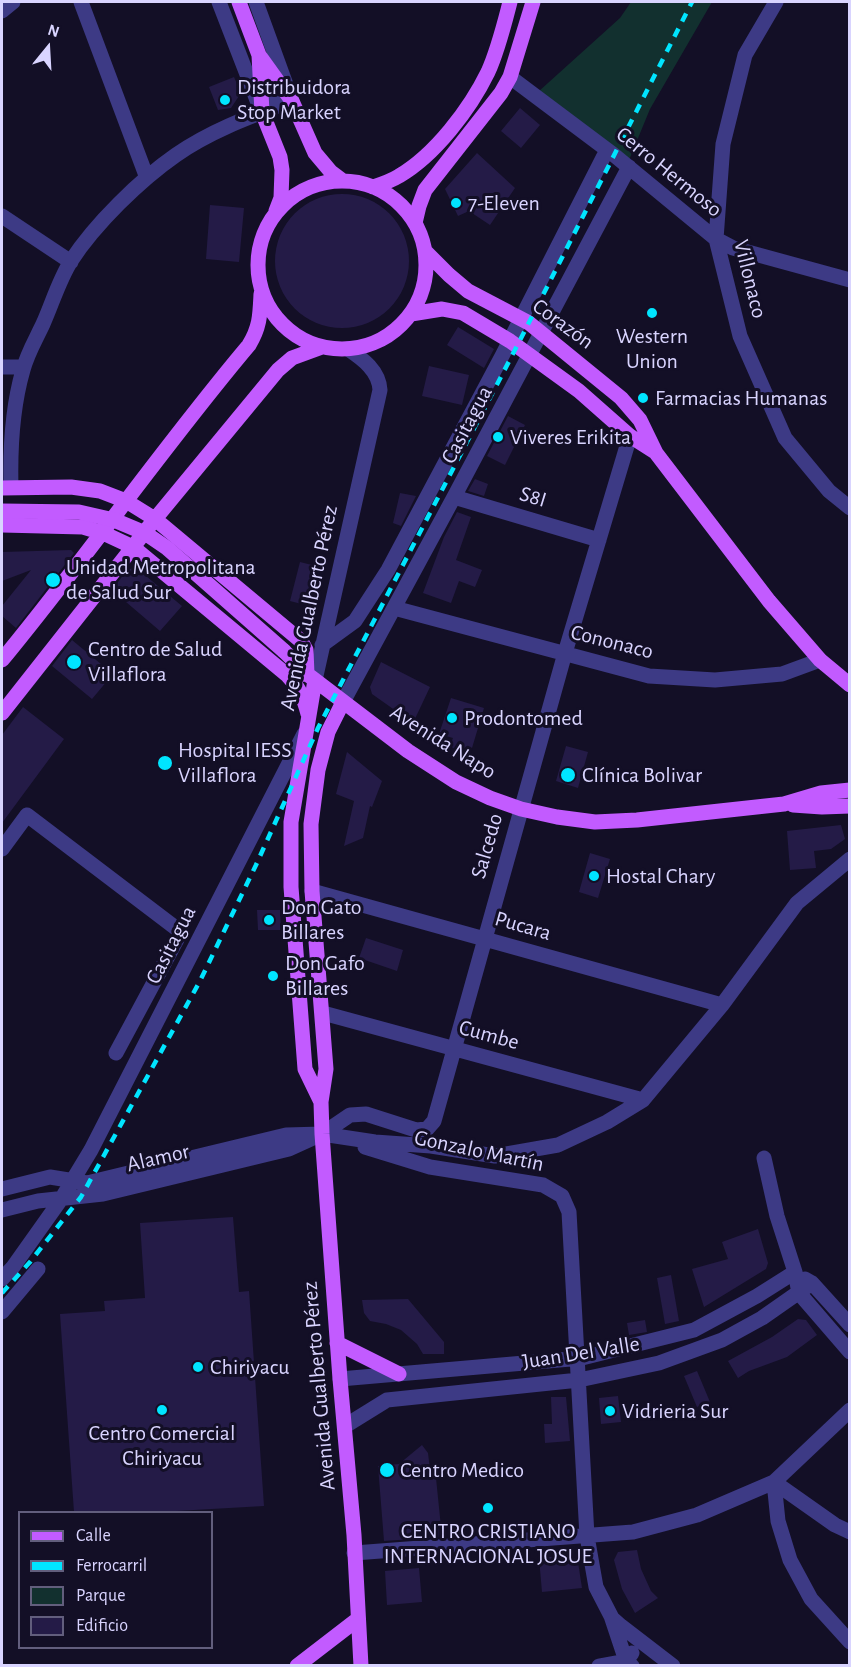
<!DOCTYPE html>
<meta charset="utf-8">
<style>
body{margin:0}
#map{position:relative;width:851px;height:1667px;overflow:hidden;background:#130f26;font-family:"Alegreya Sans",sans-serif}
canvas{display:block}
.frame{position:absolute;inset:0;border:3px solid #d9d4ff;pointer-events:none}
.legend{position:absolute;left:18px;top:1511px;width:195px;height:138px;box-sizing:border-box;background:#130f26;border:2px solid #625e7d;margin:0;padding:8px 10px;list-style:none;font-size:18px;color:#d9d4ff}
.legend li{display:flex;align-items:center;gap:12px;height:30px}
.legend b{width:30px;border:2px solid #625e7d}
.north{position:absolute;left:18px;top:18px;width:60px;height:60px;-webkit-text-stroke:4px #130f26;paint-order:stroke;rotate:18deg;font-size:16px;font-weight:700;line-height:24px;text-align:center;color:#d9d4ff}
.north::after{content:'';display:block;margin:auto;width:21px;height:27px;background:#d9d4ff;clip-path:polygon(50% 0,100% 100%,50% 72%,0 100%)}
</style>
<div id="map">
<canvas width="851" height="1667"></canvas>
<div class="frame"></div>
<ul class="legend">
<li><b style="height:8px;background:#c25bff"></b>Calle</li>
<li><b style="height:8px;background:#00e5ff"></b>Ferrocarril</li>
<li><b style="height:16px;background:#12302f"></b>Parque</li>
<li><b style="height:16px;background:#241b47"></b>Edificio</li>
</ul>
<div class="north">N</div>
</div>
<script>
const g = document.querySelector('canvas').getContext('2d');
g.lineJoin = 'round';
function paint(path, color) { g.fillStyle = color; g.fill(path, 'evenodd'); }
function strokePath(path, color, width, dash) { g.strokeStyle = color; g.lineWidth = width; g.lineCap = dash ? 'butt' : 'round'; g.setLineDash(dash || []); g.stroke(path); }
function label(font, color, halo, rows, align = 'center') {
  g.font = font + ' "Alegreya Sans",sans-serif'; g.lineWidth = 6; g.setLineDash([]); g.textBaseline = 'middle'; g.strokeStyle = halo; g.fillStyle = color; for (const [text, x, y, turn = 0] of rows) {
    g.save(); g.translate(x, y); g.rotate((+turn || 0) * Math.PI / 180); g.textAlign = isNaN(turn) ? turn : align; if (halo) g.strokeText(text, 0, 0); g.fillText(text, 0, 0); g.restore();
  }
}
const green = new Path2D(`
 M 631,2 L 712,2 L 650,109 L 629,160 L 538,92 L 620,18 Z`);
const building = new Path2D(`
 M 234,77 L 241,93 L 231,108 L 218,110 L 209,87 Z
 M 520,108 L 540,125 L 521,148 L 501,131 Z
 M 477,153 L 515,188 L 490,225 L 469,211 L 458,216 L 445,189 Z
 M275 261a67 67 0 1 1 134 0a67 67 0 1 1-134 0Z
 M 210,205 L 244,208 L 239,262 L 206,259 Z
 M 458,327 L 494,349 L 484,368 L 447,345 Z
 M 429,366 L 469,375 L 462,405 L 422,396 Z
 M 508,416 L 525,425 L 505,465 L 487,456 Z
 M 475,479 L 488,484 L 484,496 L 468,491 Z
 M 400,493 L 416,496 L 401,526 L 393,523 Z
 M 457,512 L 471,517 L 456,560 L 482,570 L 475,587 L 459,581 L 451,603 L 423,593 L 444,537 Z
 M 71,550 L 74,553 L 16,628 L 2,616 L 2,606 L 31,570 L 2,581 L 2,552 Z
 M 300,562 L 324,568 L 313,607 L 290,601 Z
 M 133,568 L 140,571 L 182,606 L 160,631 L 112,590 L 127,570 Z
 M 72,640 L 113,674 L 92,699 L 52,666 Z
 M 381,662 L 430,687 L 413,723 L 372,694 L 370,687 Z
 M 451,698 L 484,708 L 469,758 L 450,746 L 453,738 L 439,734 Z
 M 23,707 L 64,739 L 2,823 L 2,735 Z
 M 566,746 L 588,752 L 578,788 L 556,781 Z
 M 347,752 L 382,781 L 372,807 L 370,806 L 363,838 L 344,846 L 354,801 L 336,794 Z
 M 841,825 L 845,839 L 831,849 L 814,851 L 816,868 L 790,870 L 787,831 Z
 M 590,853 L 610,859 L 598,898 L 579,892 Z
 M 257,910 L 280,910 L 281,930 L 258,930 Z
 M 366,938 L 403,950 L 397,971 L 359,958 Z
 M 233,1217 L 239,1292 L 249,1291 L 264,1506 L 159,1512 L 74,1512 L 60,1314 L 105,1311 L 104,1301 L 145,1298 L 140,1223 Z
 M 758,1229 L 768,1263 L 766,1269 L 704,1307 L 692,1269 L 728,1259 L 722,1242 Z
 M 671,1275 L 679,1321 L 665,1324 L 657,1278 Z
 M 408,1299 L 444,1342 L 444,1354 L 423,1354 L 417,1344 L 401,1330 L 386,1324 L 370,1321 L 364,1313 L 362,1300 Z
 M 798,1319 L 806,1320 L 817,1335 L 787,1357 L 749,1371 L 738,1378 L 728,1361 L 772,1337 Z
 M 645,1320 L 647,1332 L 629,1335 L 627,1323 Z
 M 697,1371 L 710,1402 L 697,1407 L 684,1376 Z
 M 618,1396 L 621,1422 L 601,1424 L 599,1398 Z
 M 551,1397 L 566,1397 L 570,1441 L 545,1443 L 544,1424 L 552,1424 Z
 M 422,1445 L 428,1453 L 431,1478 L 436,1478 L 442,1537 L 384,1541 L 378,1466 L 399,1464 Z
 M 637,1550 L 641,1569 L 651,1591 L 658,1598 L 635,1613 L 622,1589 L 614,1560 L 618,1552 Z
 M 571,1555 L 578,1562 L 582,1588 L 542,1592 L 539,1558 Z
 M 419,1568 L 422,1602 L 387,1605 L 385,1571 Z`);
const minor = new Path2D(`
 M 81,2 L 147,178
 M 219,2 L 260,108
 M 776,2 L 745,55 L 723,144 L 716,239 L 740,336 L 785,438 L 829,491 L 850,508
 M 2,11 L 13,2
 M 510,77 L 614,155 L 716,239 L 733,248 L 850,280
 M 271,88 L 278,99 L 272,101 Z
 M 2,216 L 71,262
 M 2,367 L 23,367
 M 11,487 C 10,448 12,408 23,370 C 27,354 36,339 43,324 C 52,304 59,280 71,261 C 95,224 140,180 176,155 C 212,130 252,116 292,101 L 256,2
 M 454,497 L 599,540
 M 394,608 L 649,676 L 715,680 L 782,674 L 820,660
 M 322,645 L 355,621 L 388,570 L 502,356 L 607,150
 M 315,680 L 380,390 C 379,371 363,359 348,349
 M 343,702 L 454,497 L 629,167
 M 2,849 L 27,815 L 181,932 L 116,1053
 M 312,891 L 722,1005
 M 323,1013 L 643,1100
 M 365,1147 L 430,1167 L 543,1185 L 562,1196 L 569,1212 L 587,1536 L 596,1587 L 611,1616 L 626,1661 L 632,1666
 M 764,1158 L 777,1216 L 795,1272 L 799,1293 L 850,1352
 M 2,1189 L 50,1177 L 87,1183 L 286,1135 L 322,1134 L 375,1142 L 431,1146 L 495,1156 L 558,1145 L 607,1122 L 643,1100 L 722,1005 L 797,903 L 850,859
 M 2,1210 L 38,1201 L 103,1194 L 289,1149 L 322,1134 L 350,1115 L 366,1114 L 416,1130 L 427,1129 L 434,1121 L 565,653 L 630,436
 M 2,1279 L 13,1267 L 62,1198 L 91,1150 L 304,734
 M 805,1279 L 812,1283 L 850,1325
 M 2,1312 L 38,1269
 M 340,1379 L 582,1358 L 694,1330 L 757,1296 L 795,1272
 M 345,1426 L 387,1400 L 579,1380 L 659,1363 L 722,1340 L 762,1318 L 812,1283
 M 774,1482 L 778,1521 L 790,1560 L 811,1599 L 850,1642
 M 774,1482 L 835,1525 L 850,1532
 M 354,1553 L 633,1532 L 697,1515 L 774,1482 L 850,1410
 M 612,1618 L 621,1626 L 673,1666
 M 599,1666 L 626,1661 L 632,1653`);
const major = new Path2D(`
 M 239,2 L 259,55 L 292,101 L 315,153 L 331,172 L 343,181
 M 259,55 L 262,112 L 280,157 L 282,170 L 281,198 L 276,211
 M258 265a84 84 0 1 1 168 0a84 84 0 1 1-168 0Z
 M 373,187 C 382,184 391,181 399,176 C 435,155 470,109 488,72 C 498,50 504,25 510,2
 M 415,223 L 419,206 L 425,190 L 501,93 L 510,77 L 533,2
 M 425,251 L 449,275 L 468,291 L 529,323 L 621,398 L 640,420 L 656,453 L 769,601 L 820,660 L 850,685
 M 411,314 L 442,309 L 463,313 L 510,341 L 579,391 L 630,436 L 655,452
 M 2,488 L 71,487 L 100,491 L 126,501 L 155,519 L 301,641 L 306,650 L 307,674
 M 2,525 L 83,527 L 103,533 L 133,547 L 287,675 L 307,674
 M 284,651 L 307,674 L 408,751 L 456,782 L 490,798 L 521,809 L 557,817 L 595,822 L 637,820 L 784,804 L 821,793 L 850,790
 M 2,660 C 87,557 163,447 249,345 C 260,327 260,315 261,294
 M 287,675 C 299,687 304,698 308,714
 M 315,680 L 291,822 L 291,887 L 305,1069 L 321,1102
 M 343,702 L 328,732 L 318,770 L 311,824 L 312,891 L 326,1069 L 321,1102 L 322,1134 L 340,1379 L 354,1535 L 361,1666
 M 2,713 L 155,519 L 278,370 L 292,358 L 322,347
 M 793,805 L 822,807 L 850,806
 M 337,1343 L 399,1374
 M 297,1666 L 358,1619`);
const rail = new Path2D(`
 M 2,1293 L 30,1262 L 81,1197 L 200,981 L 256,865 L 318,728 L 517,346 L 692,2`);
const majorBridge = new Path2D(`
 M 2,511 L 79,512 L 114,520 L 145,533 L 167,548 L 284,651`);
const markers = [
 [225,100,6,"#00e5ff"],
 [456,203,6,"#00e5ff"],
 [652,313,6,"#00e5ff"],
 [643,398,6,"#00e5ff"],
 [498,437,6,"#00e5ff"],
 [53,580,8,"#00e5ff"],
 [74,662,8,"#00e5ff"],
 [452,718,6,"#00e5ff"],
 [165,763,8,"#00e5ff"],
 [568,775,8,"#00e5ff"],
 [594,876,6,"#00e5ff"],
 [269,920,6,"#00e5ff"],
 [273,976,6,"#00e5ff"],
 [198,1367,6,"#00e5ff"],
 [162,1410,6,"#00e5ff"],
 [610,1411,6,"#00e5ff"],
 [387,1470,8,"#00e5ff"],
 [488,1508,6,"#00e5ff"]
];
const poiNames = [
 ["Distribuidora",237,87],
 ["Stop Market",237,112],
 ["7-Eleven",468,203],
 ["Western",652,336,"center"],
 ["Union",652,361,"center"],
 ["Farmacias Humanas",655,398],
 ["Viveres Erikita",510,437],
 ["Unidad Metropolitana",66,567],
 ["de Salud Sur",66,592],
 ["Centro de Salud",88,649],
 ["Villaflora",88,674],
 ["Prodontomed",464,718],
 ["Hospital IESS",178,750],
 ["Villaflora",178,775],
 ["Clínica Bolivar",582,775],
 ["Hostal Chary",606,876],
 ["Don Gato",281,907],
 ["Billares",281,932],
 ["Don Gafo",285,963],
 ["Billares",285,988],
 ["Chiriyacu",210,1367],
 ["Vidrieria Sur",622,1411],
 ["Centro Comercial",162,1433,"center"],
 ["Chiriyacu",162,1458,"center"],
 ["Centro Medico",400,1470],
 ["CENTRO CRISTIANO",488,1531,"center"],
 ["INTERNACIONAL JOSUE",488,1556,"center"]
];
const streetNames = [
 ["Cerro Hermoso",669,172,39],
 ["Villonaco",750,279,76],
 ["Corazón",563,324,36],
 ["Casitagua",467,425,-62],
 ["S8I",533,497,17],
 ["Avenida Gualberto Pérez",309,608,-78],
 ["Cononaco",612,642,14],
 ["Avenida Napo",443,742,32],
 ["Salcedo",487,846,-74],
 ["Pucara",523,926,16],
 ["Casitagua",171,945,-63],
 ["Cumbe",489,1035,15],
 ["Gonzalo Martín",479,1151,12],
 ["Alamor",158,1158,-13],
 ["Juan Del Valle",581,1353,-9],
 ["Avenida Gualberto Pérez",319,1386,-95]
];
paint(green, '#12302f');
paint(building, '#241b47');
strokePath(minor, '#3d3a85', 15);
strokePath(major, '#c25bff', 15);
strokePath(rail, '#00e5ff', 4.5, [9, 8]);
strokePath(majorBridge, '#c25bff', 15);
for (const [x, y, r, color] of markers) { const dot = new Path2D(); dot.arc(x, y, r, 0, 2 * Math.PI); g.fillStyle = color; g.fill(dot); strokePath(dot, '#130f26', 2); }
label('22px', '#d9d4ff', '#130f26', poiNames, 'left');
label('22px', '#d9d4ff', '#130f26', streetNames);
</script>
